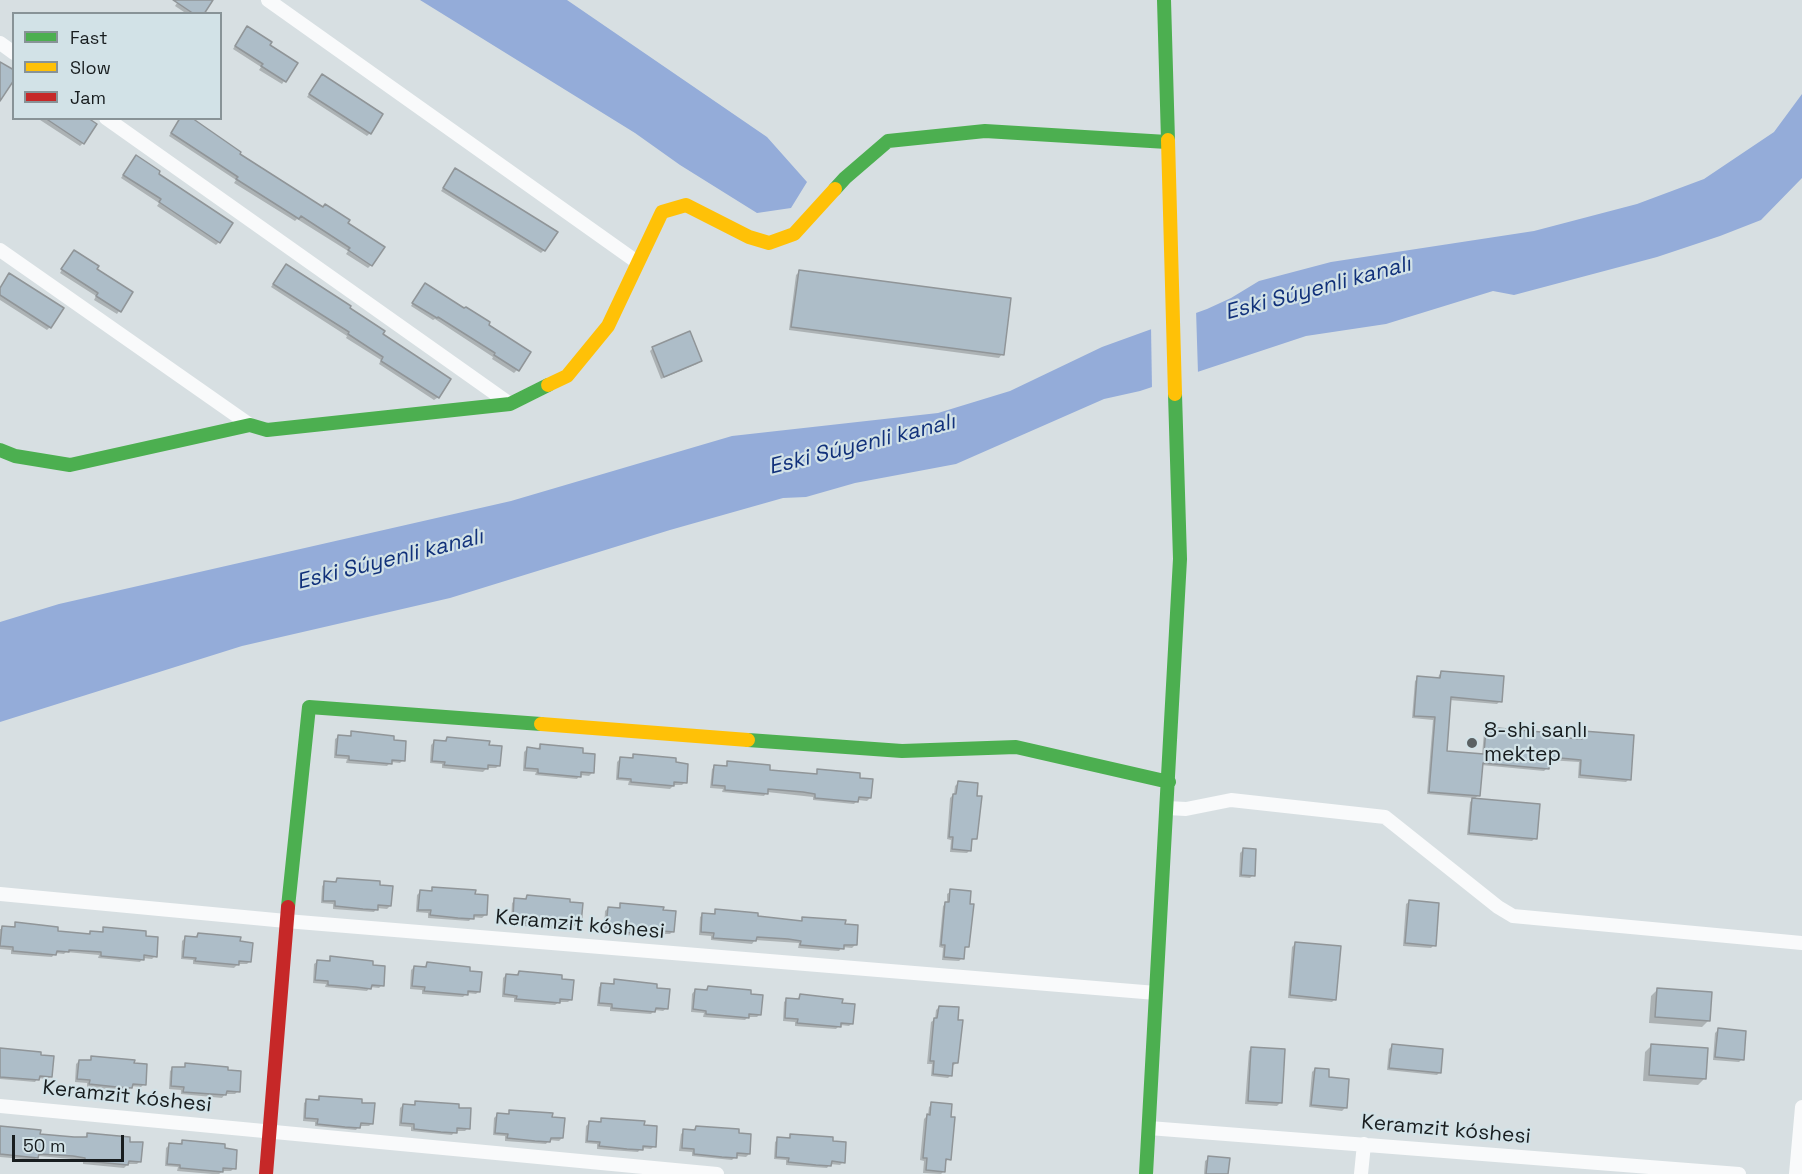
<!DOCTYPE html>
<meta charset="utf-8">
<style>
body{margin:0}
#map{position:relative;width:1802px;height:1174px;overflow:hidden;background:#d7dfe2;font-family:"Space Grotesk",sans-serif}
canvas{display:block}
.legend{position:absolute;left:12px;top:12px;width:210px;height:108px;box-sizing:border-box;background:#d2e2e7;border:2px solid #889397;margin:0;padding:8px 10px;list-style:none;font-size:18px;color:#181d1f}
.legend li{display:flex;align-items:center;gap:12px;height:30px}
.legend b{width:30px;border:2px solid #889397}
.scale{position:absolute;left:12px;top:1135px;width:112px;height:27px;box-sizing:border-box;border:3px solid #181d1f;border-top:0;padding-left:8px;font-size:18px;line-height:21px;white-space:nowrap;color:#181d1f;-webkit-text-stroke:4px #d2e2e7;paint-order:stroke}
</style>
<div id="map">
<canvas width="1802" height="1174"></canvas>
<ul class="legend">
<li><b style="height:8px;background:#4caf50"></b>Fast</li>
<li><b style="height:8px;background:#ffc107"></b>Slow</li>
<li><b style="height:8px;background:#c62828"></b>Jam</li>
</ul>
<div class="scale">50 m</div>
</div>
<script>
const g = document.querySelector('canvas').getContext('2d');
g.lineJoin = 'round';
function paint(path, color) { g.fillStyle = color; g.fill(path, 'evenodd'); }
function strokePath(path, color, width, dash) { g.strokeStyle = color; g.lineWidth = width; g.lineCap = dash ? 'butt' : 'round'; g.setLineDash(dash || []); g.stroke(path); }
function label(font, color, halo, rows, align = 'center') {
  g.font = font + ' "Space Grotesk",sans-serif'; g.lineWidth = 4.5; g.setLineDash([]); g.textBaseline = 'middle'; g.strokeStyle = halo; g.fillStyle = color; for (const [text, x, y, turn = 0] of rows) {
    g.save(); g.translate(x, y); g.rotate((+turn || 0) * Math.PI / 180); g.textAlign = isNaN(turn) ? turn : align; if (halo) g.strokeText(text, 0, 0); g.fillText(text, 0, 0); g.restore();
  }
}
const water = new Path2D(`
 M 420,0 L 567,0 L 767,137 L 807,182 L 791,208 L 757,213 L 680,165 L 635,133 Z
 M 1802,94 L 1802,178 L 1761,220 L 1720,236 L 1657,257 L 1514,295 L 1493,291 L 1386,324 L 1306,336 L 1140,391 L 1104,399 L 956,464 L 855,483 L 806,497 L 783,498 L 670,530 L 450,598 L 242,646 L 0,722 L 0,622 L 59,604 L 511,501 L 732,436 L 938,413 L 1010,391 L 1102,347 L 1207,309 L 1231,298 L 1259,281 L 1331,262 L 1534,231 L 1637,204 L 1704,179 L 1774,132 Z`);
const pier = new Path2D(`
 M 1196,310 L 1198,374 L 1152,390 L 1151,326 Z`);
const shadow = new Path2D(`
 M 179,0 L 211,0 L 202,14 L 187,14 L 175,6 Z
 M 244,31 L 296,63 L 282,84 L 259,70 L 261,67 L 233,49 Z
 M 319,79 L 370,133 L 367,136 L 307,97 Z
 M 37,118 L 85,118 L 83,143 L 80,146 Z
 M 180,118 L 346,223 L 371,265 L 368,268 L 346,254 L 348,251 L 297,219 L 295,221 L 234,183 L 236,180 L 169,136 Z
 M 133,160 L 156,175 L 219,242 L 216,245 L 157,206 L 159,203 L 121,178 Z
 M 453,173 L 555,232 L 544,250 L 541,253 L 441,191 Z
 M 71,255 L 131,293 L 117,314 L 94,300 L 96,296 L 60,273 Z
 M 283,269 L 348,309 L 381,335 L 449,379 L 437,398 L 434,400 L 379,364 L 381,360 L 346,338 L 347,336 L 271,287 Z
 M 799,272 L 1002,354 L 999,358 L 789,330 L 796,275 Z
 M 0,288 L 50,327 L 47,330 L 0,300 Z
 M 422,288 L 487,325 L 529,352 L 517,370 L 514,373 L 492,359 L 493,357 L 435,319 L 433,320 L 411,306 Z
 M 653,348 L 700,361 L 697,364 L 661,379 L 650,351 Z
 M 1442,672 L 1500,701 L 1497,704 L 1449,700 L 1445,752 L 1482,755 L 1484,732 L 1487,729 L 1551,738 L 1580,740 L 1580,735 L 1583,732 L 1629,779 L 1626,782 L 1578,778 L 1579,762 L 1548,760 L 1547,768 L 1544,771 L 1481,765 L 1479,795 L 1474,799 L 1535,838 L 1532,841 L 1467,835 L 1470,802 L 1474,798 L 1427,794 L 1433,720 L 1412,718 L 1415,681 L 1418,678 L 1438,679 L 1439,675 Z
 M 352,733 L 403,760 L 400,763 L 391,762 L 387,766 L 346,763 L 347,759 L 334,758 L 335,739 L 339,736 L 349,736 Z
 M 447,738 L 488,747 L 499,765 L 496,768 L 487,768 L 483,772 L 442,768 L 442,764 L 430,763 L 431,745 L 434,742 L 444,741 Z
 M 540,746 L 581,754 L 592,773 L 589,776 L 580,775 L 577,779 L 535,775 L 536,772 L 523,771 L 524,752 L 527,749 L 537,749 Z
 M 634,755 L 685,782 L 682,785 L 674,785 L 670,789 L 628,785 L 629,781 L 616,780 L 617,762 L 620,759 L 631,758 Z
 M 728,763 L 768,771 L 815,775 L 818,771 L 870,798 L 867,801 L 858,800 L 854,804 L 813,800 L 813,797 L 767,792 L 764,796 L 722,792 L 723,789 L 710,788 L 712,769 L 715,766 L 725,767 Z
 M 958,783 L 976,838 L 971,841 L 970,850 L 967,853 L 950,852 L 951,840 L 947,839 L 950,798 L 954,794 L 955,786 Z
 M 1243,850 L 1253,875 L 1250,878 L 1239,877 L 1240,853 Z
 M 337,879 L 390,906 L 387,909 L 377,908 L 374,912 L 333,909 L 333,904 L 321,903 L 322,886 L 325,883 L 334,883 Z
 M 433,888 L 474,895 L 485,915 L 482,918 L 472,917 L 469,921 L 428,918 L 428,913 L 416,912 L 417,895 L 420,892 L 429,892 Z
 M 951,891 L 968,946 L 963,949 L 962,958 L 959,961 L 942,960 L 943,948 L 939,947 L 943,906 L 947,902 L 947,894 Z
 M 527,897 L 580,923 L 577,926 L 567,925 L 564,930 L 523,926 L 523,921 L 511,920 L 512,903 L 515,900 L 524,901 Z
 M 1410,901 L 1434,945 L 1431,948 L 1403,946 L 1406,904 Z
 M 621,905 L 673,931 L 670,934 L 660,934 L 657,938 L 616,934 L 616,929 L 604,929 L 605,911 L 608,908 L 617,909 Z
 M 716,911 L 799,923 L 803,919 L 844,925 L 855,945 L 852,948 L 842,947 L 839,951 L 798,948 L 799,943 L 755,940 L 752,944 L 711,940 L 711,936 L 699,935 L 700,917 L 703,914 L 712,915 Z
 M 16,924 L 56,933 L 87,935 L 90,932 L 100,933 L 104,929 L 144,938 L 155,956 L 152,959 L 143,958 L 140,962 L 98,958 L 99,955 L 66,952 L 64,954 L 55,953 L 52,957 L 11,954 L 11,950 L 0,949 L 0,929 L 13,927 Z
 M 198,934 L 239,943 L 250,961 L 247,964 L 238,964 L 234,968 L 193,964 L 193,960 L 181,959 L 182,941 L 185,938 L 195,937 Z
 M 1295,944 L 1335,999 L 1332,1002 L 1288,998 L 1292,947 Z
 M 331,958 L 371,966 L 382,985 L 379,988 L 370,987 L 367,991 L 325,987 L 326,984 L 313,983 L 314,964 L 318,961 L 328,961 Z
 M 427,964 L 479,991 L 476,994 L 467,993 L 463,997 L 422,994 L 422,990 L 410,989 L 411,970 L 414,967 L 424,967 Z
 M 519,972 L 571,999 L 568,1002 L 559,1002 L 555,1005 L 514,1002 L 514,998 L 502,997 L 503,978 L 506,975 L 516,975 Z
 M 615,981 L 655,989 L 667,1008 L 663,1011 L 655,1010 L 651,1014 L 610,1011 L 610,1007 L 597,1006 L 599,987 L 602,984 L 612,984 Z
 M 708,987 L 760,1014 L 757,1017 L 748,1017 L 745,1020 L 703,1017 L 704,1013 L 691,1012 L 692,994 L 695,990 L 705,990 Z
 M 1658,989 L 1709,1020 L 1702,1027 L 1649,1023 L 1651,996 Z
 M 800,996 L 841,1004 L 852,1023 L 849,1026 L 840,1025 L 836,1029 L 795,1026 L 795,1022 L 783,1021 L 784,1002 L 787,999 L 797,999 Z
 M 939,1007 L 957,1063 L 952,1066 L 951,1075 L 948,1078 L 931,1076 L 932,1064 L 927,1064 L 931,1022 L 935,1019 L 936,1010 Z
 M 1718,1030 L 1742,1059 L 1739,1062 L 1713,1060 L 1715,1033 Z
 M 1652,1045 L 1705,1078 L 1698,1085 L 1643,1081 L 1645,1052 Z
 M 1392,1046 L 1440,1072 L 1437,1075 L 1387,1070 L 1389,1049 Z
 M 1252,1048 L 1280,1103 L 1277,1106 L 1245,1104 L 1249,1051 Z
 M 0,1050 L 51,1076 L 48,1079 L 38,1078 L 35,1082 L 0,1079 Z
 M 92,1058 L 144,1084 L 141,1087 L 131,1086 L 128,1091 L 87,1087 L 87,1083 L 75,1082 L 76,1064 L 79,1061 L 89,1061 Z
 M 186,1065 L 238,1091 L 235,1094 L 225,1094 L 222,1098 L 181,1094 L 181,1090 L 169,1089 L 170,1071 L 173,1068 L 182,1069 Z
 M 1315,1069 L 1327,1078 L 1345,1108 L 1342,1111 L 1309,1107 L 1312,1072 Z
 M 319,1097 L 360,1104 L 372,1123 L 369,1126 L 359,1126 L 356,1130 L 315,1126 L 315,1122 L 303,1121 L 304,1103 L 307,1100 L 316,1101 Z
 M 416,1102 L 468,1128 L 465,1131 L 455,1131 L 452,1135 L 411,1131 L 411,1127 L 399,1126 L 400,1108 L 403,1105 L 412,1106 Z
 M 932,1104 L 949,1159 L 945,1162 L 944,1171 L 941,1174 L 923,1173 L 924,1161 L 920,1160 L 924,1119 L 928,1115 L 929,1107 Z
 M 510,1112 L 562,1138 L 559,1141 L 549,1140 L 546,1144 L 505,1141 L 505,1136 L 493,1135 L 494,1118 L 497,1115 L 506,1115 Z
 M 602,1120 L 643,1126 L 654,1146 L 651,1149 L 641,1148 L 638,1152 L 597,1149 L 597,1144 L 585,1143 L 586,1126 L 589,1123 L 598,1123 Z
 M 0,1127 L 38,1136 L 74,1139 L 85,1137 L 88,1134 L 128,1143 L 140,1161 L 137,1164 L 128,1164 L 124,1168 L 83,1164 L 83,1160 L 38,1156 L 34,1160 L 0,1157 Z
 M 696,1127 L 749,1154 L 746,1157 L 736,1156 L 732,1160 L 692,1156 L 692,1152 L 679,1151 L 681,1134 L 684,1131 L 693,1130 Z
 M 791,1135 L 843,1162 L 840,1165 L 830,1164 L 827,1168 L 786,1165 L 786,1160 L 774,1159 L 775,1142 L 778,1139 L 788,1138 Z
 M 183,1141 L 234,1168 L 231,1171 L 223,1171 L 219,1174 L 212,1174 L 177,1171 L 178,1167 L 165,1166 L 166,1148 L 169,1145 L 179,1144 Z
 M 1209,1158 L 1227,1174 L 1204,1174 L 1205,1161 Z`);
const building = new Path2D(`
 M 173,0 L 213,0 L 204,14 L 194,14 Z
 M 247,26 L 272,42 L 270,45 L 298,63 L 286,82 L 261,66 L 263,64 L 235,46 Z
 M 0,62 L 14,70 L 14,80 L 0,101 Z
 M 322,74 L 383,114 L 371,134 L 309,94 Z
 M 45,118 L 88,118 L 97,124 L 84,144 Z
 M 180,118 L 192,118 L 241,152 L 240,154 L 323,207 L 325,204 L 350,220 L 348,223 L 385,247 L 372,266 L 348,250 L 350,248 L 301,216 L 299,219 L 236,179 L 238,177 L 171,133 Z
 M 136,155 L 160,171 L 159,174 L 233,223 L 220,243 L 159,202 L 161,199 L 123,175 Z
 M 455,168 L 558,232 L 545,251 L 443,188 Z
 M 74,250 L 99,266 L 97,269 L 133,292 L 121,312 L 96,296 L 98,293 L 61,269 Z
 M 286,264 L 351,306 L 350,308 L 385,331 L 383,334 L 451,379 L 439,398 L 381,361 L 383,357 L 348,334 L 349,332 L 273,284 Z
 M 799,270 L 1011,298 L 1004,355 L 791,327 Z
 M 9,273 L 64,308 L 51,328 L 0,295 L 0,288 Z
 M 425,283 L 464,308 L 466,307 L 490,322 L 489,325 L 531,352 L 519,371 L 494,355 L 495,353 L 438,317 L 437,318 L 412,303 Z
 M 690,331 L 702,361 L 664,377 L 652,347 Z
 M 1441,671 L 1504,676 L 1502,702 L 1451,697 L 1447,751 L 1484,754 L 1486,727 L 1552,733 L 1552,737 L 1582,739 L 1583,731 L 1634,735 L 1631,780 L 1580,775 L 1581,760 L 1550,757 L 1549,769 L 1483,763 L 1480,796 L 1429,792 L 1435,717 L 1414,716 L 1417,676 L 1440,678 Z
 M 351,731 L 394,736 L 394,740 L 406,741 L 405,761 L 392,760 L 392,764 L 349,760 L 349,756 L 336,755 L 338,735 L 351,736 Z
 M 447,737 L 490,741 L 489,745 L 502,746 L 500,766 L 488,765 L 488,769 L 444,765 L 445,762 L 432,761 L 434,740 L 446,741 Z
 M 540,744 L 583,748 L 583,753 L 595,754 L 594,773 L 581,772 L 581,777 L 538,773 L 538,769 L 525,768 L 527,747 L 540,749 Z
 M 633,754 L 676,758 L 676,762 L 688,764 L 687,783 L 674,782 L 674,786 L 631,782 L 631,779 L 618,778 L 620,757 L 633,758 Z
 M 727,761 L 770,765 L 770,770 L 817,774 L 817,769 L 860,773 L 860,778 L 873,779 L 871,798 L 859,797 L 858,802 L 815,798 L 815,794 L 803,792 L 768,789 L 768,794 L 725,790 L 725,786 L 712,785 L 714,765 L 727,766 Z
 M 958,781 L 978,783 L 977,796 L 982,796 L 977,839 L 972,839 L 971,851 L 952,849 L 953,837 L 949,837 L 953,794 L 956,794 Z
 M 1472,798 L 1540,804 L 1537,839 L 1469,833 Z
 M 1243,848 L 1256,849 L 1255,876 L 1241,875 Z
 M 337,878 L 380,881 L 380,885 L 393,886 L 391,906 L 378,905 L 378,910 L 363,909 L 335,906 L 335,901 L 323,901 L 324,881 L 336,882 Z
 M 432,887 L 476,890 L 475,894 L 488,895 L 487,915 L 474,915 L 474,919 L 458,918 L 430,915 L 431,910 L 418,910 L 420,890 L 432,891 Z
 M 950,889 L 971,891 L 970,904 L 974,904 L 969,947 L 965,947 L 964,959 L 944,957 L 945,945 L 941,945 L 945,902 L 949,902 Z
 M 527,895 L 570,899 L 570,902 L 583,903 L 581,924 L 569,923 L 568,927 L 553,926 L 525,923 L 526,919 L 513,918 L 514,898 L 526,899 Z
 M 1409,900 L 1439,903 L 1436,946 L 1405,943 Z
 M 620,903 L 664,907 L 663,910 L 676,911 L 674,932 L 662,931 L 662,935 L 646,934 L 618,932 L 619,927 L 606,926 L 608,907 L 620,908 Z
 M 715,909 L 758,913 L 758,916 L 802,921 L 802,917 L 846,920 L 845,924 L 858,925 L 857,945 L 844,945 L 844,949 L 800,945 L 801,941 L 788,939 L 757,937 L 756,941 L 713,938 L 714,933 L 701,932 L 702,913 L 715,914 Z
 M 15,922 L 58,927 L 58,931 L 90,934 L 90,931 L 103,932 L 103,927 L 146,931 L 146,936 L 158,937 L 157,957 L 144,955 L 144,960 L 101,956 L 101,952 L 69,950 L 69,952 L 57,951 L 56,955 L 13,951 L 13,947 L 0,946 L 2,926 L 15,927 Z
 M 198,933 L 241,937 L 240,941 L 253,943 L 251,962 L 239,961 L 239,965 L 195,961 L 196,958 L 183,957 L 185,936 L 197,937 Z
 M 1295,942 L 1341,946 L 1336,1000 L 1290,995 Z
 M 330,956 L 373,961 L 373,965 L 385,966 L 384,986 L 372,985 L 371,989 L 356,987 L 328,985 L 328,981 L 315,980 L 317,960 L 330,961 Z
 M 427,962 L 470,967 L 470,971 L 482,972 L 480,992 L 468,991 L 468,995 L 424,991 L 425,987 L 412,986 L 414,966 L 426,967 Z
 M 519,971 L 562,975 L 562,979 L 574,980 L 572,1000 L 560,999 L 560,1003 L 516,999 L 517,996 L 504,994 L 506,974 L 518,975 Z
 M 614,979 L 657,984 L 657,988 L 670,989 L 668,1009 L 656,1008 L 655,1012 L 612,1008 L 612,1004 L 599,1003 L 601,983 L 614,984 Z
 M 708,986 L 751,990 L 751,994 L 763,995 L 761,1015 L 749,1014 L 749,1018 L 706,1014 L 706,1011 L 693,1009 L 695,989 L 707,990 Z
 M 1657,988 L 1712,992 L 1710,1021 L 1655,1017 Z
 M 800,994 L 843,999 L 842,1003 L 855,1004 L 853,1024 L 841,1023 L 841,1027 L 797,1023 L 798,1019 L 785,1018 L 786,998 L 799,999 Z
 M 939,1006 L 959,1007 L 958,1020 L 963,1020 L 958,1063 L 953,1063 L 952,1076 L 933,1074 L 934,1061 L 930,1061 L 934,1018 L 937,1018 Z
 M 1718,1028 L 1746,1031 L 1744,1060 L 1715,1057 Z
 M 1392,1044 L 1443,1049 L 1441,1073 L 1389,1068 Z
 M 1651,1044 L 1708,1048 L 1706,1079 L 1649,1075 Z
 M 1251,1047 L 1285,1049 L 1282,1103 L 1248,1101 Z
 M 0,1048 L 41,1052 L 41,1055 L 54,1056 L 52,1077 L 40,1076 L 39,1080 L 0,1077 Z
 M 91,1056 L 135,1060 L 134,1063 L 147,1064 L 146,1085 L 133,1084 L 132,1088 L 117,1087 L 89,1084 L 90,1080 L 77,1079 L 79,1060 L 91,1060 Z
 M 185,1063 L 228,1067 L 228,1070 L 241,1071 L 240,1092 L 227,1091 L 226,1095 L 211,1094 L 183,1092 L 184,1087 L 171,1086 L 172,1067 L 185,1067 Z
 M 1315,1068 L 1329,1069 L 1329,1077 L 1349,1079 L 1347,1108 L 1311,1105 Z
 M 319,1096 L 362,1099 L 362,1103 L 375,1103 L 373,1124 L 361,1123 L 360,1128 L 345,1127 L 317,1124 L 318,1119 L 305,1118 L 306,1099 L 319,1100 Z
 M 415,1101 L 459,1104 L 459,1108 L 471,1108 L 470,1129 L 457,1128 L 457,1133 L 441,1132 L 414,1129 L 414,1124 L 401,1123 L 403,1104 L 415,1105 Z
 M 931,1102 L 952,1104 L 951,1117 L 955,1117 L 951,1160 L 946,1159 L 945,1172 L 926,1170 L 927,1158 L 923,1158 L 927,1114 L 930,1115 Z
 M 509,1110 L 553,1113 L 552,1117 L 565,1118 L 563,1138 L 551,1138 L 550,1142 L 535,1141 L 507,1138 L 508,1134 L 495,1133 L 497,1113 L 509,1114 Z
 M 601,1118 L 645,1121 L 644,1125 L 657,1126 L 656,1147 L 643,1146 L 643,1150 L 627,1149 L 599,1146 L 600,1142 L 587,1141 L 589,1121 L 601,1122 Z
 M 0,1126 L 41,1130 L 40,1134 L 74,1137 L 87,1137 L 87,1133 L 130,1137 L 130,1142 L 143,1142 L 141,1162 L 129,1161 L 128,1165 L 85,1161 L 85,1158 L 73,1156 L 39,1154 L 38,1158 L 0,1154 Z
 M 696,1126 L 739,1129 L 739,1133 L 751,1134 L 750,1154 L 737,1153 L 737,1158 L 722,1157 L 694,1154 L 694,1149 L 682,1148 L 683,1129 L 695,1130 Z
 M 790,1134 L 833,1137 L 833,1141 L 846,1142 L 845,1163 L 832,1161 L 831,1166 L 816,1165 L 788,1162 L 789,1158 L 776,1157 L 777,1137 L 790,1138 Z
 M 182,1140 L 225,1144 L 225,1148 L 237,1150 L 236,1169 L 223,1168 L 223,1172 L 180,1168 L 180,1165 L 167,1164 L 169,1143 L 182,1144 Z
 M 1208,1156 L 1230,1158 L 1228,1174 L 1206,1174 Z`);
const street = new Path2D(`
 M 268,0 L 637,262
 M 0,43 L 14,53
 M 106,118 L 510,404
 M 0,250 L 250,425
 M 1167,808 L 1186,809 L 1231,800 L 1385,817 L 1498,907 L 1513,916 L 1802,943
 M 0,894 L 286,921 L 1156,993
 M 0,1106 L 717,1174
 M 1149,1128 L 1739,1174
 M 1361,1174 L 1364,1144
 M 1796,1174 L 1802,1107`);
const fast = new Path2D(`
 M 1164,0 L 1168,140
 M 835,189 L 845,178 L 888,141 L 985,131 L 1167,142
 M 0,450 L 15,456 L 70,465 L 250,425 L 267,430 L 510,404 L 548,385
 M 748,740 L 902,751 L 1016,747 L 1169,782
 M 288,907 L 309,707 L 541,724
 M 1146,1174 L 1180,559 L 1175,394`);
const slow = new Path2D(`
 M 1168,140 L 1175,394
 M 548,385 L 567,376 L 608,326 L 662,212 L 686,205 L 749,237 L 769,243 L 794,234 L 835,189
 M 541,724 L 748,740`);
const jam = new Path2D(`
 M 266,1174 L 288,907`);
const markers = [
 [1472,743,6,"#5b6163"]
];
const poiNames = [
 ["8-shi sanlı",1484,731],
 ["mektep",1484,755]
];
const streetNames = [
 ["Keramzit kóshesi",580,925,5],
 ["Keramzit kóshesi",127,1097,6],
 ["Keramzit kóshesi",1446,1130,5]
];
const waterNames = [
 ["Eski Súyenli kanalı",1318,289,-15],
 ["Eski Súyenli kanalı",862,445,-14],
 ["Eski Súyenli kanalı",390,560,-14]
];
paint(water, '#94acd9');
paint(pier, '#d7dfe2');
paint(shadow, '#0003');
paint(building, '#adbdc8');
strokePath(building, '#909598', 1.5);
strokePath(street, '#f9fafb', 14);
strokePath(fast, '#4caf50', 14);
strokePath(slow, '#ffc107', 14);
strokePath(jam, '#c62828', 14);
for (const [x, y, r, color] of markers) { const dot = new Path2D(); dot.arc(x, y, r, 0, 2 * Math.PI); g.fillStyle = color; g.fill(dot); strokePath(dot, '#d2e2e7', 2); }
label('21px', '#181d1f', '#d2e2e7', poiNames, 'left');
label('21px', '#181d1f', '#d2e2e7', streetNames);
label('italic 22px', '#11317a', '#d2e2e7', waterNames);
</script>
